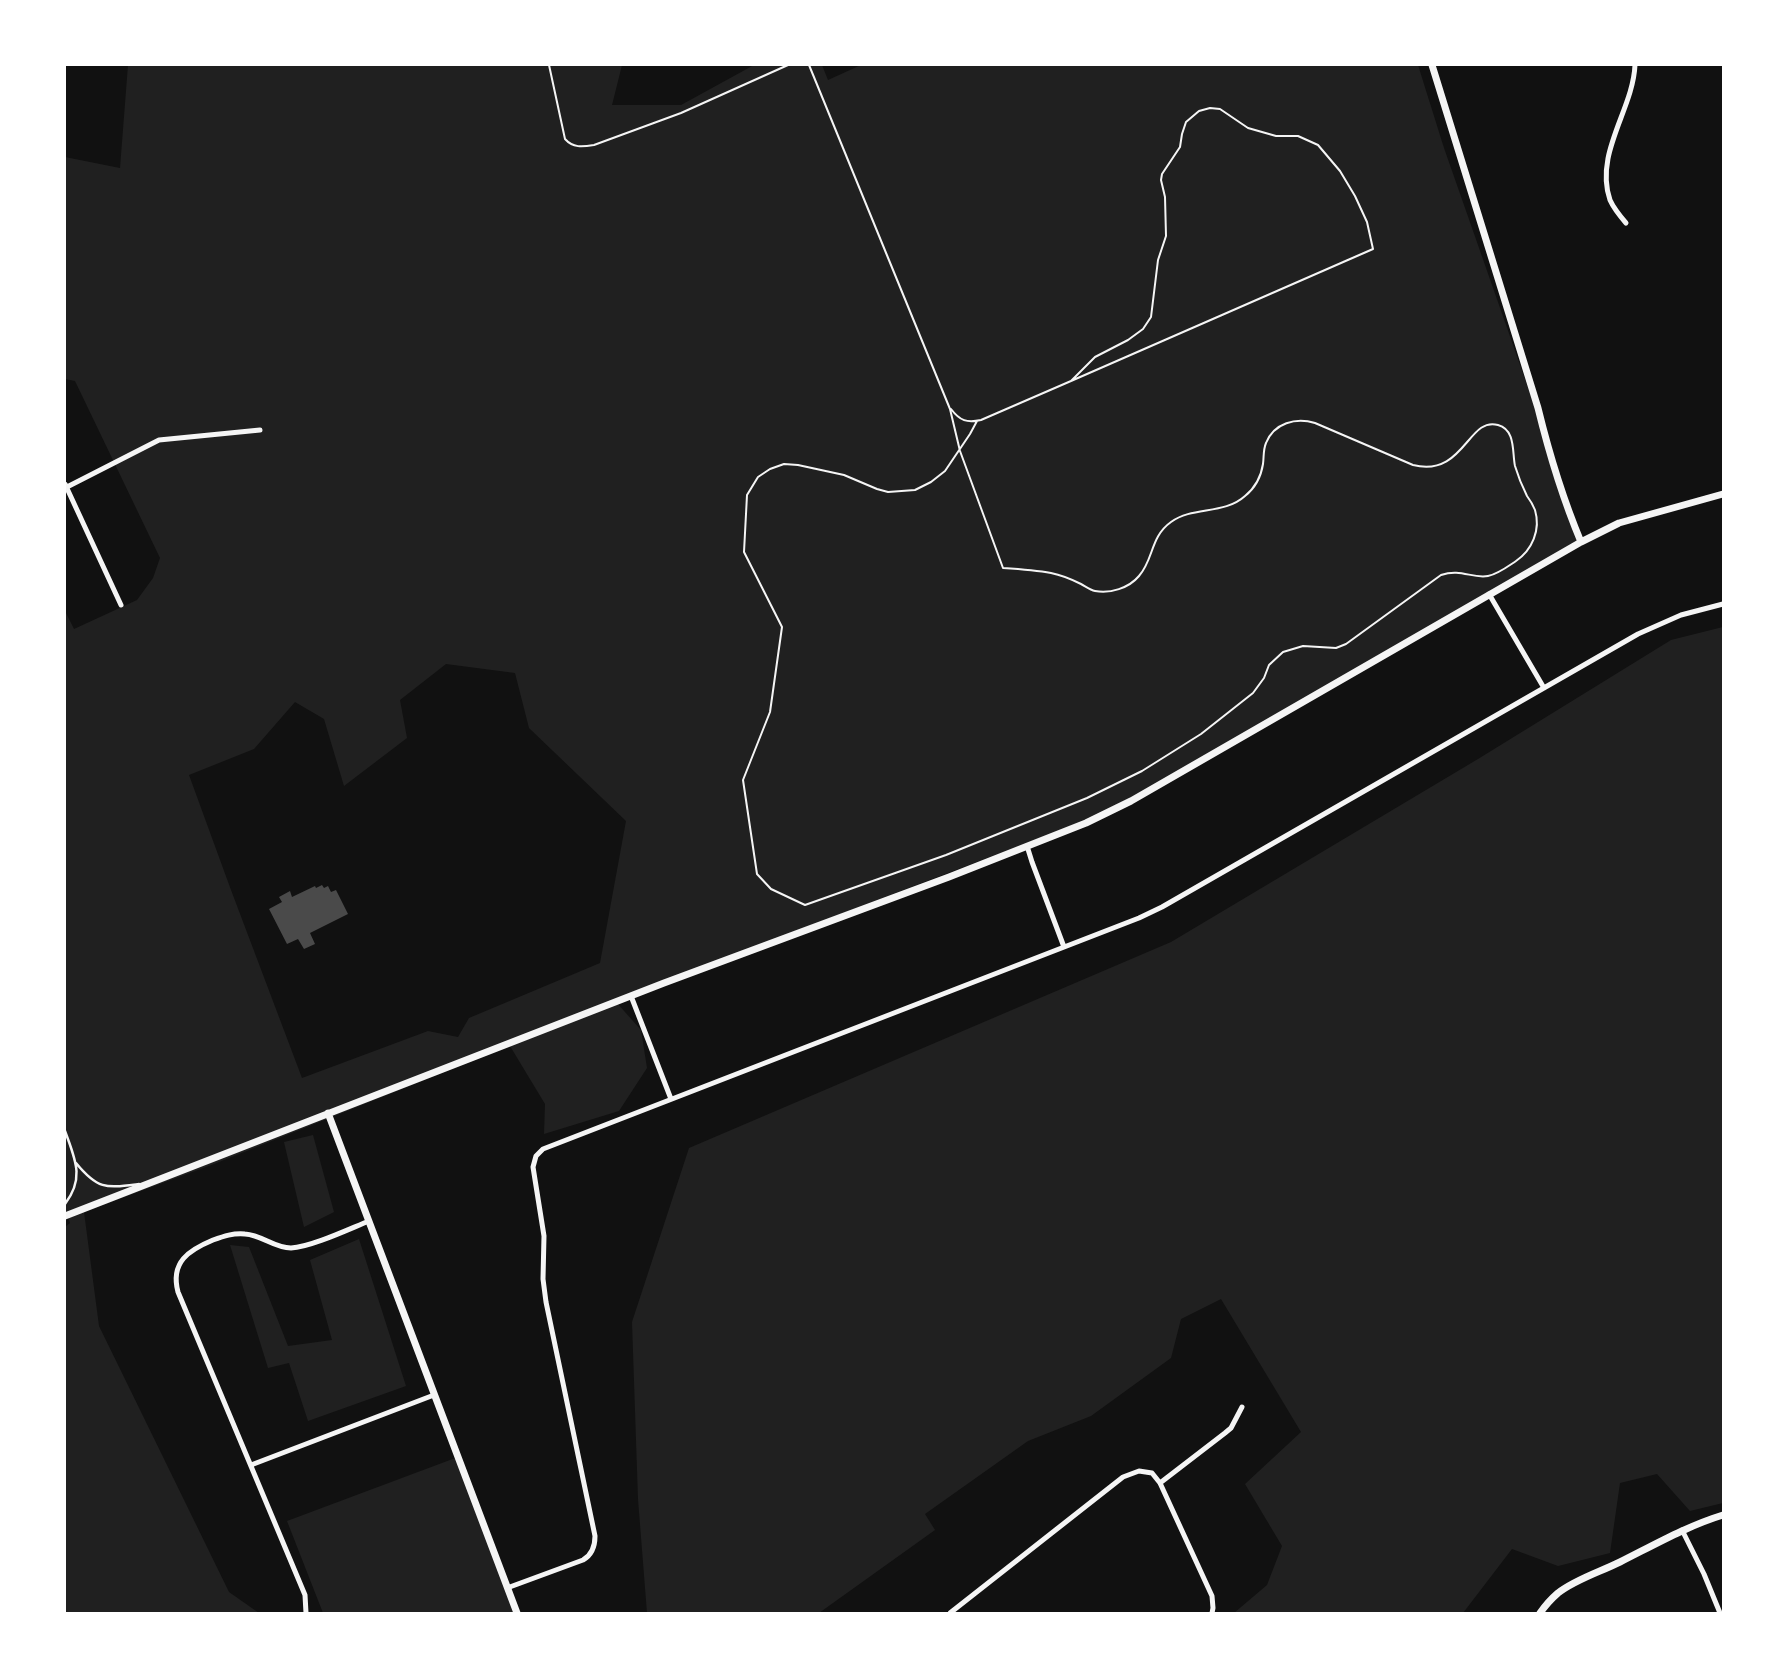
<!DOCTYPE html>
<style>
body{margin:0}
#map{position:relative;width:1788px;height:1678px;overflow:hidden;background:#111;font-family:Lato,sans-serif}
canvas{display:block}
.frame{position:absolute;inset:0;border:66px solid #fff;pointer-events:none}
</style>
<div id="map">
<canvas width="1788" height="1678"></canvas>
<div class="frame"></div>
</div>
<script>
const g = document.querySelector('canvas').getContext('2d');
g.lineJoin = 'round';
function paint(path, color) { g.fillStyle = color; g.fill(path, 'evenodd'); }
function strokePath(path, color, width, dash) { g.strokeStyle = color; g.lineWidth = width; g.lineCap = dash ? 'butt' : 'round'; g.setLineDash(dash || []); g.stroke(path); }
const green = new Path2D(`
 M 128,65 L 622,65 L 612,105 L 681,105 L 754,65 L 822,65 L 828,80 L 861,65 L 1418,65 L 1444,148 L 1582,542 L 1116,809 L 743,951 L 617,1003 L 641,1030 L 647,1068 L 619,1111 L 544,1134 L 545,1104 L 510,1046 L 214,1164 L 84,1212 L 99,1326 L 229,1592 L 259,1613 L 65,1613 L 65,1227 L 70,1223 L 65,1208 L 65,611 L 74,629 L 137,600 L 153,578 L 160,558 L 75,381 L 65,379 L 65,157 L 120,168 ZM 446,664 L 515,673 L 529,728 L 626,821 L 600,963 L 469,1018 L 458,1037 L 428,1031 L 302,1078 L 231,890 L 189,775 L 254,749 L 295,702 L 324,719 L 344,786 L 407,738 L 400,700 Z
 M 1723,627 L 1723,1503 L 1690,1511 L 1657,1474 L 1620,1483 L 1610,1553 L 1558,1566 L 1512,1549 L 1463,1613 L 1234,1613 L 1267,1585 L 1282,1546 L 1245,1484 L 1301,1432 L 1221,1299 L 1181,1319 L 1171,1358 L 1091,1416 L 1028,1441 L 925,1514 L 935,1530 L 819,1613 L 647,1613 L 638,1499 L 632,1322 L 689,1148 L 1171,942 L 1478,759 L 1671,640 Z
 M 313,1135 L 334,1212 L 304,1227 L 284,1142 Z
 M 359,1239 L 406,1386 L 308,1421 L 289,1363 L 268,1368 L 230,1245 L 249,1247 L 288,1346 L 332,1340 L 310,1260 Z
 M 458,1457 L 517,1613 L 323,1613 L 287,1521 Z`);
const building = new Path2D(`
 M 322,885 L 324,888 L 328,886 L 331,892 L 336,890 L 348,914 L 310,933 L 315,944 L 304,949 L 298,939 L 287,944 L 269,909 L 282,902 L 279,897 L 290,891 L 292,897 L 315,886 L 316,888 Z`);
const path = new Path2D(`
 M 549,65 L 565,139 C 573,148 582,147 594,145 L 681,113 L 788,65
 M 809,65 L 950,409 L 960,451 L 1003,568 C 1019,569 1035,570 1051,573 C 1061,575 1071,579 1081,584 C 1085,586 1090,590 1095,591 C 1110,594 1129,588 1139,576 C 1154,559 1150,537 1171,522 C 1193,506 1224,515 1245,496 C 1255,488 1261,477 1263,464 C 1264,457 1263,450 1266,443 C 1274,423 1296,417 1315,423 L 1413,465 C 1464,478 1468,416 1498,425 C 1516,430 1512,452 1515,466 C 1518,476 1522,486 1527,496 C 1530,500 1533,505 1535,510 C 1541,530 1532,550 1516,561 C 1507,567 1498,574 1488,576 C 1472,579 1461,568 1441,575 L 1346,644 L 1336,648 L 1303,646 L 1283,652 L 1269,665 L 1264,678 L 1253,693 L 1201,734 L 1142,771 L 1087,798 L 946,855 L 805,905 L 771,889 L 757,874 L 743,780 L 770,712 L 782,627 L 744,552 L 747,495 L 758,477 L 770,469 L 784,464 L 798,465 L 844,475 L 877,489 L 888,492 L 915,490 L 931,482 L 945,471 L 970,434 L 977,421
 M 951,409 C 960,421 967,423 981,420 L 1071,381 L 1095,357 L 1128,340 L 1143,329 L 1151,317 L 1158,260 L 1166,236 L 1165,197 L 1161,180 L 1162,174 L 1180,147 L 1182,134 L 1186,122 L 1199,111 L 1210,108 L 1220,109 L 1248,128 L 1276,136 L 1298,136 L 1318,145 L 1340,171 L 1355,196 L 1367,222 L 1373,249 L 1071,381`);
const service = new Path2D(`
 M 65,1131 C 75,1159 85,1178 65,1204
 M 76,1163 C 98,1190 106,1188 139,1184`);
const minor = new Path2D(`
 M 1626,223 C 1620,216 1614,209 1610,200 C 1594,153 1633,110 1635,65
 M 65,484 L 121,605
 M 65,488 L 159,440 L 260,430
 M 1489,594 L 1544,688
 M 1027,846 L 1032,862 L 1064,947
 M 631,996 L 671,1099
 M 251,1465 L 434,1395
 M 1160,1483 L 1225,1433 L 1231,1428 L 1242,1407
 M 1682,1530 L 1704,1574 L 1720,1613
 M 507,1588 L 583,1560 C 592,1555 595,1547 595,1536 L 546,1302 L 543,1279 L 544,1236 L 533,1167 L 536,1156 L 543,1149 L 1139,918 L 1162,907 L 1638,634 L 1681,615 L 1723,604
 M 306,1613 L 305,1595 L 178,1292 C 170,1262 189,1250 213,1240 C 224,1236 233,1233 245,1234 C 262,1235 274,1248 291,1248 C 311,1247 349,1229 369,1221
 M 950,1613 L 1123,1477 L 1139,1471 L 1152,1473 L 1160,1483 L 1212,1596 L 1213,1608 L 1212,1613`);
const tertiary = new Path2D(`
 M 1432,65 L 1538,408 C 1549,453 1563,499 1581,542
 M 328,1113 L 517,1613
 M 65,1216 L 664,983 L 949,877 L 1086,823 L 1131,801 L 1581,542 L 1619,523 L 1723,494
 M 1540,1613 C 1545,1606 1551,1599 1558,1593 C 1576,1579 1600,1572 1620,1562 C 1654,1545 1687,1526 1723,1515`);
paint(green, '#202020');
paint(building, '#4a4a4a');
strokePath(path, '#f5f5f5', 2);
strokePath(service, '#f5f5f5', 2.5);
strokePath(minor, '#f5f5f5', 5);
strokePath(tertiary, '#f5f5f5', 7);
</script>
